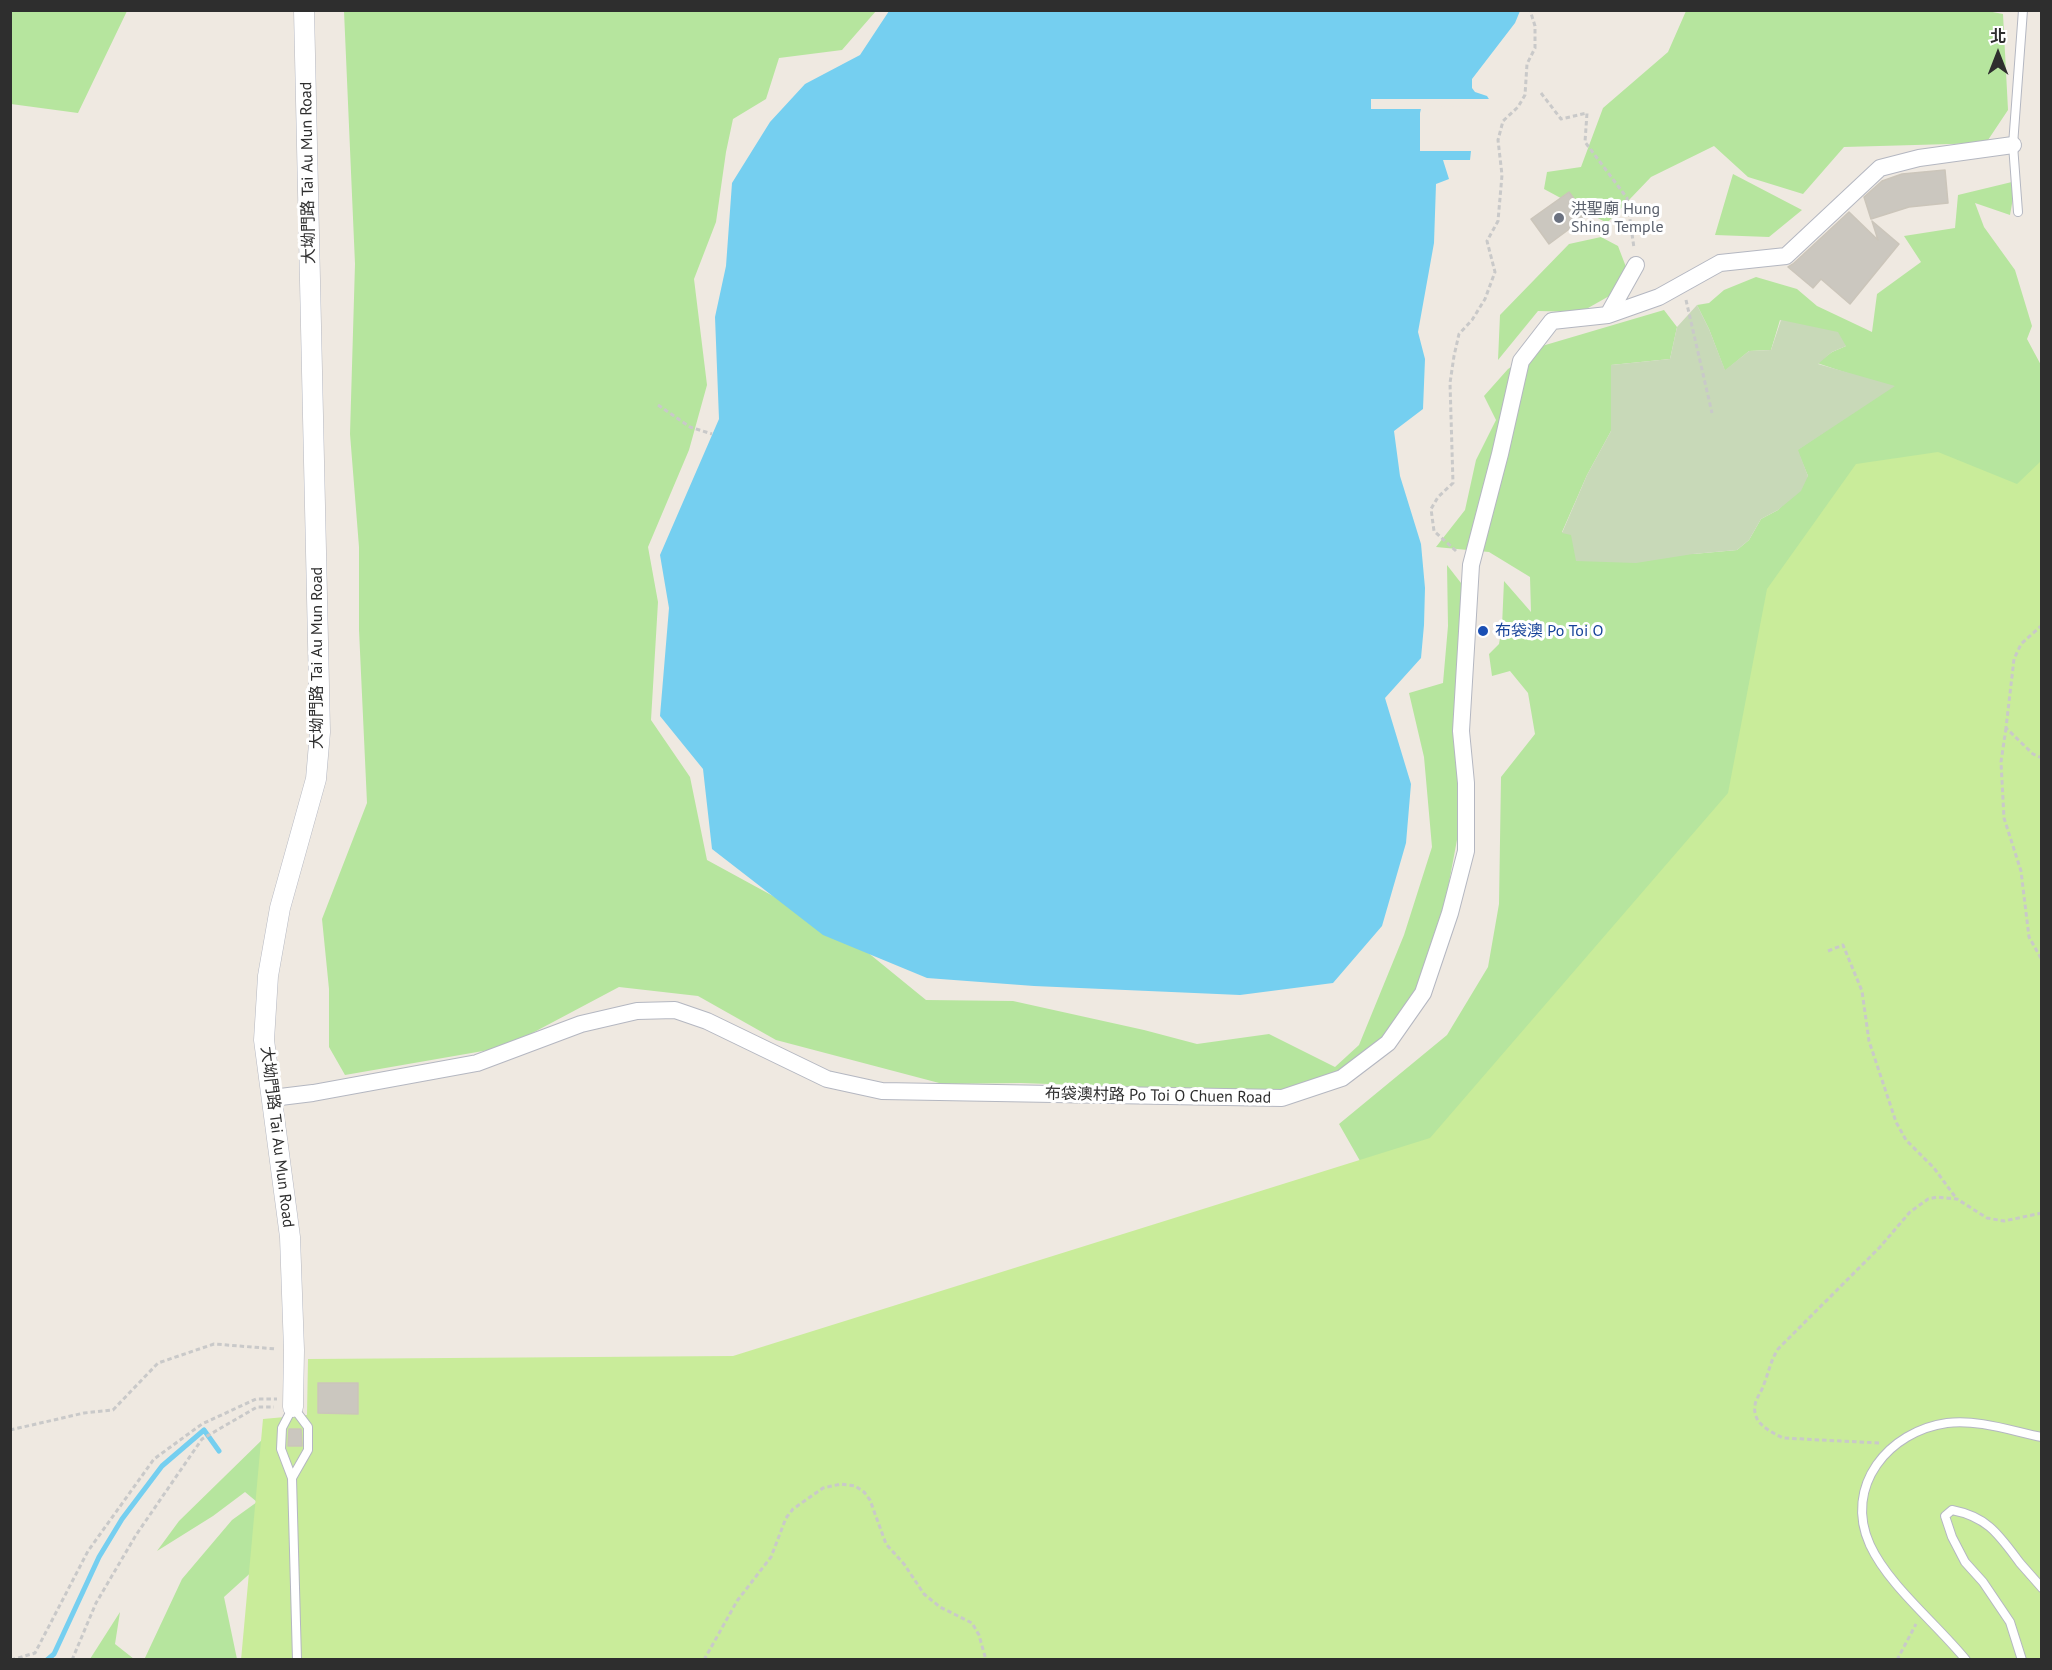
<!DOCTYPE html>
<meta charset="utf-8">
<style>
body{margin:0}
#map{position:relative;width:2052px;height:1670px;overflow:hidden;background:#efe9e1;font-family:"PT Sans","Noto Sans TC",sans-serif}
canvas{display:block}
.frame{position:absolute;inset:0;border:12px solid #2e2e2e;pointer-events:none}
.north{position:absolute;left:1968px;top:24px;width:60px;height:60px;-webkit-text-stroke:4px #fff;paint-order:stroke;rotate:0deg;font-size:16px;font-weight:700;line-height:24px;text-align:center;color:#2e2e2e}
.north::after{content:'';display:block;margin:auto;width:21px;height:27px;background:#2e2e2e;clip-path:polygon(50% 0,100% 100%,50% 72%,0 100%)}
</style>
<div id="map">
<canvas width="2052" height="1670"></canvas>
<div class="frame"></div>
<div class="north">北</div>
</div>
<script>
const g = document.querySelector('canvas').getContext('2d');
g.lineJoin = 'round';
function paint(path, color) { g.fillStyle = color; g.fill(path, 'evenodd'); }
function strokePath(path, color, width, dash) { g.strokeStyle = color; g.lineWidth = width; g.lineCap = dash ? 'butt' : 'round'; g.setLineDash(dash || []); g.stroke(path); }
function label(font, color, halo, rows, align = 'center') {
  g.font = font + ' "PT Sans","Noto Sans TC",sans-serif'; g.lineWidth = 6; g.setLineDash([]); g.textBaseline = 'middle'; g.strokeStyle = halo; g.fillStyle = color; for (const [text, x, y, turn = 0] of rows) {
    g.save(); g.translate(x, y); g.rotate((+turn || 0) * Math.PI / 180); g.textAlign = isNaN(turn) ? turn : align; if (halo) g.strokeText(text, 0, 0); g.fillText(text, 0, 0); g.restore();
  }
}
const green = new Path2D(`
 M 11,10 L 127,11 L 78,113 L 11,104 Z
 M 1982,10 L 2003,14 L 2008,110 L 1986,143 L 1844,147 L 1803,194 L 1748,177 L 1714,146 L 1651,177 L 1607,223 L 1544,189 L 1547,172 L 1581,167 L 1603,108 L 1668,52 L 1686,11 Z
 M 344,11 L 876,11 L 842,50 L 779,58 L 766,99 L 733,119 L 726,152 L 716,222 L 694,279 L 707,385 L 689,450 L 648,547 L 658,602 L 651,720 L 690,777 L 707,860 L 850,938 L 926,1000 L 1013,1001 L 1144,1030 L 1197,1044 L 1269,1034 L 1335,1067 L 1359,1045 L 1404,935 L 1432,847 L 1424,757 L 1409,693 L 1443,683 L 1448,626 L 1447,565 L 1461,583 L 1465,797 L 1430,984 L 1367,1064 L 1324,1090 L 1220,1090 L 1021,1083 L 943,1084 L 776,1040 L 698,996 L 619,987 L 506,1047 L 345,1075 L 329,1047 L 329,989 L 322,919 L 367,803 L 359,630 L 359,547 L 350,434 L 355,264 Z
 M 1733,174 L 1802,210 L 1769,237 L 1715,235 Z
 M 2016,181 L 2010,215 L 1975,203 L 1984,227 L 2015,270 L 2032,326 L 2027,339 L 2042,367 L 2041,1659 L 1376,1189 L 1339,1124 L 1447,1035 L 1488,967 L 1499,904 L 1501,777 L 1535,734 L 1528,693 L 1510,671 L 1492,676 L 1489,654 L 1499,644 L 1502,626 L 1504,581 L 1531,612 L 1530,577 L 1489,552 L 1436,547 L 1465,510 L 1476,460 L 1496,420 L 1484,396 L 1508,369 L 1542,346 L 1664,310 L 1677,327 L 1670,359 L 1611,365 L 1611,431 L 1587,475 L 1562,532 L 1693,554 L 1737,550 L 1749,540 L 1761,519 L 1778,510 L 1808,476 L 1797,450 L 1831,427 L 1847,373 L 1817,363 L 1832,352 L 1846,346 L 1780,320 L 1771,350 L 1749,351 L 1725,371 L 1709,329 L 1697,305 L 1709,303 L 1724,290 L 1756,277 L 1797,289 L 1817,306 L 1872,332 L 1877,294 L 1921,262 L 1904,236 L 1955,228 L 1958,195 Z
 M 1601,237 L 1618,246 L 1626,267 L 1611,295 L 1581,312 L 1538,311 L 1498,360 L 1500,315 L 1569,244 Z
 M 267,1435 L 267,1558 L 224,1597 L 237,1659 L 144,1660 L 182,1579 L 232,1520 L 257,1502 L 245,1492 L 213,1516 L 157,1551 L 179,1521 Z
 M 120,1612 L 115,1644 L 134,1659 L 90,1659 Z`);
const cemetery = new Path2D(`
 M 1697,305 L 1709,329 L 1725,370 L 1749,351 L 1771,350 L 1781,320 L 1838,332 L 1846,346 L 1832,352 L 1818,364 L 1895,386 L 1798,450 L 1808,476 L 1801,491 L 1778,510 L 1761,519 L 1749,540 L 1737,550 L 1693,554 L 1636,563 L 1576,561 L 1571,535 L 1562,533 L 1587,475 L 1611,431 L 1611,365 L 1670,359 L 1677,327 Z`);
const pitch = new Path2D(`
 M 1938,452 L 2017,484 L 2041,461 L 2041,1659 L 241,1660 L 263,1419 L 307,1415 L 308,1359 L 733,1356 L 1430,1138 L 1728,793 L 1767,589 L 1856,464 Z`);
const water = new Path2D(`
 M 889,11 L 1520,11 L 1515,23 L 1472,79 L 1472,88 L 1475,92 L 1487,96 L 1492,104 L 1422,104 L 1420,113 L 1420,151 L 1471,151 L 1470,160 L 1443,160 L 1449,179 L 1436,184 L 1434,243 L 1418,332 L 1425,359 L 1423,409 L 1394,431 L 1400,476 L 1421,544 L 1425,588 L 1424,625 L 1421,658 L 1385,698 L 1411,784 L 1406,843 L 1382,926 L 1333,983 L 1240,995 L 1034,986 L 927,978 L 823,935 L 712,849 L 703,769 L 660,716 L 669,608 L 660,555 L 719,419 L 715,317 L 726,266 L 732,183 L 770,122 L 805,84 L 860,55 Z`);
const pier = new Path2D(`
 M 1371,99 L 1492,99 L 1495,104 L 1492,107 L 1424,106 L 1424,109 L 1371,109 Z`);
const stream = new Path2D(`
 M 47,1660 L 54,1654 L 99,1557 L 122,1519 L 162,1466 L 204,1430 L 219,1451`);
const building = new Path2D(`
 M 1945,170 L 1948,203 L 1909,207 L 1871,219 L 1864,197 L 1882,181 L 1902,174 Z
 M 1569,192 L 1587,216 L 1549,244 L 1531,219 Z
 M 1849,212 L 1878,240 L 1872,221 L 1899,244 L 1850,304 L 1821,279 L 1813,288 L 1788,267 L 1793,264 Z
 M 318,1383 L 358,1383 L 358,1414 L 318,1413 Z
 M 289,1429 L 301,1429 L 302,1446 L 288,1446 Z`);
const path = new Path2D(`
 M 1541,93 L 1561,119 L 1587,113 L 1585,142 L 1627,198 L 1634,248
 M 1686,300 L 1712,413
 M 658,405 L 690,427 L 712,434
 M 1456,551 L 1434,531 L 1431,509 L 1438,497 L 1453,483 L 1450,383 L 1454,356 L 1459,334 L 1472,320 L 1485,299 L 1495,272 L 1487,241 L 1498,221 L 1502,175 L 1498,140 L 1503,121 L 1518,107 L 1525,95 L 1527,64 L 1535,48 L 1535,26 L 1530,10
 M 2042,625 L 2021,644 L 2014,659 L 2006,728 L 2033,754 L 2042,758
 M 2006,728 L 2001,762 L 2004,818 L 2021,871 L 2029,937 L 2042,960
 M 1828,951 L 1843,945 L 1862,991 L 1869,1041 L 1896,1122 L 1906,1140 L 1934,1168 L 1956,1198
 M 10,1430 L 84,1413 L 113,1410 L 158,1363 L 214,1344 L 277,1349
 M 1879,1443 L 1783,1438 C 1769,1431 1752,1423 1755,1405 C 1756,1398 1762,1391 1764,1384 C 1769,1371 1771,1360 1778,1349 L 1880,1247 L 1910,1212 L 1928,1199 L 1937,1197 L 1957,1199 L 1987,1218 L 2004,1221 L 2042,1213
 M 11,1660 L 35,1653 L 88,1551 L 154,1459 L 202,1424 L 256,1399 L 277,1399
 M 72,1660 L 96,1603 L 136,1535 L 202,1439 L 257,1407 L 274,1407
 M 704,1660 L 737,1601 L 771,1557 L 786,1518 L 793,1509 L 823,1488 L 841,1484 L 855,1486 L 864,1492 L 870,1500 L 886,1544 L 904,1564 L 924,1594 L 940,1607 L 972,1623 L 979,1635 L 986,1660
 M 1897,1660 L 1916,1624`);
const service = new Path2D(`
 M 2018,212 L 2013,145 L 2023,10
 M 292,1478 L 308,1450 L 308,1427 L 293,1407 L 282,1428 L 281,1449 L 292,1478 L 297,1660
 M 1966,1660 C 1937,1624 1889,1586 1870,1545 C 1843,1486 1889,1431 1947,1423 C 1978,1419 2012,1431 2042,1437
 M 2022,1660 L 2010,1622 L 1983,1582 L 1965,1562 L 1952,1537 L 1945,1516 L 1952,1510 C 1988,1517 1999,1535 2020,1563 C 2027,1571 2035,1580 2042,1588`);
const minor = new Path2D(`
 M 1608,315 L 1636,265
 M 272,1098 L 313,1093 L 477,1063 L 581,1024 L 637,1011 L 675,1010 L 707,1021 L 827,1079 L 882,1091 L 1282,1098 L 1342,1078 L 1388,1043 L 1423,993 L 1450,913 L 1466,851 L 1466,783 L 1461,731 L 1471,565 L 1500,454 L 1521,361 L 1552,321 L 1608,315 L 1659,297 L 1720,263 L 1786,256 L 1880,168 L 1919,158 L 2013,145`);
const tertiary = new Path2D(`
 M 293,1407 L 294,1350 L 290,1237 L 264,1040 L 268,976 L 280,908 L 316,779 L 320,732 L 304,10`);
const markers = [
 [1559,218,6,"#6b7280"],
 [1483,631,6,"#1a4fb4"]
];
const streetNames = [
 ["大坳門路 Tai Au Mun Road",308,173,-91],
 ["大坳門路 Tai Au Mun Road",317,658,-90],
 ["布袋澳村路 Po Toi O Chuen Road",1158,1096,1],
 ["大坳門路 Tai Au Mun Road",277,1137,83]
];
const worshipNames = [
 ["洪聖廟 Hung",1571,209],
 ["Shing Temple",1571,227]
];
const transitNames = [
 ["布袋澳 Po Toi O",1495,631]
];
paint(green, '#b6e59e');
paint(cemetery, '#c8d9b8');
paint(pitch, '#c9ec9a');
paint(water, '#75cff0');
paint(pier, '#efe9e1');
strokePath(stream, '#75cff0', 5);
paint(building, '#cbc7bf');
strokePath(building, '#cbc5ba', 1.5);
strokePath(service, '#b4b7c1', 10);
strokePath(minor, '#b4b7c1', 18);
strokePath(tertiary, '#b4b7c1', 21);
strokePath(path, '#c9c9c9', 3, [4.5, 3]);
strokePath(service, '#fff', 8);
strokePath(minor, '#fff', 16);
strokePath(tertiary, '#fff', 20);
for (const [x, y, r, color] of markers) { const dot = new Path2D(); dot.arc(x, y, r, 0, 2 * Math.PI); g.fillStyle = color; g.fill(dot); strokePath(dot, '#fff', 2); }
label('16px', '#2e2e2e', '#fff', streetNames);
label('16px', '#5b616d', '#fff', worshipNames, 'left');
label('16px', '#164399', '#fff', transitNames, 'left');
</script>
